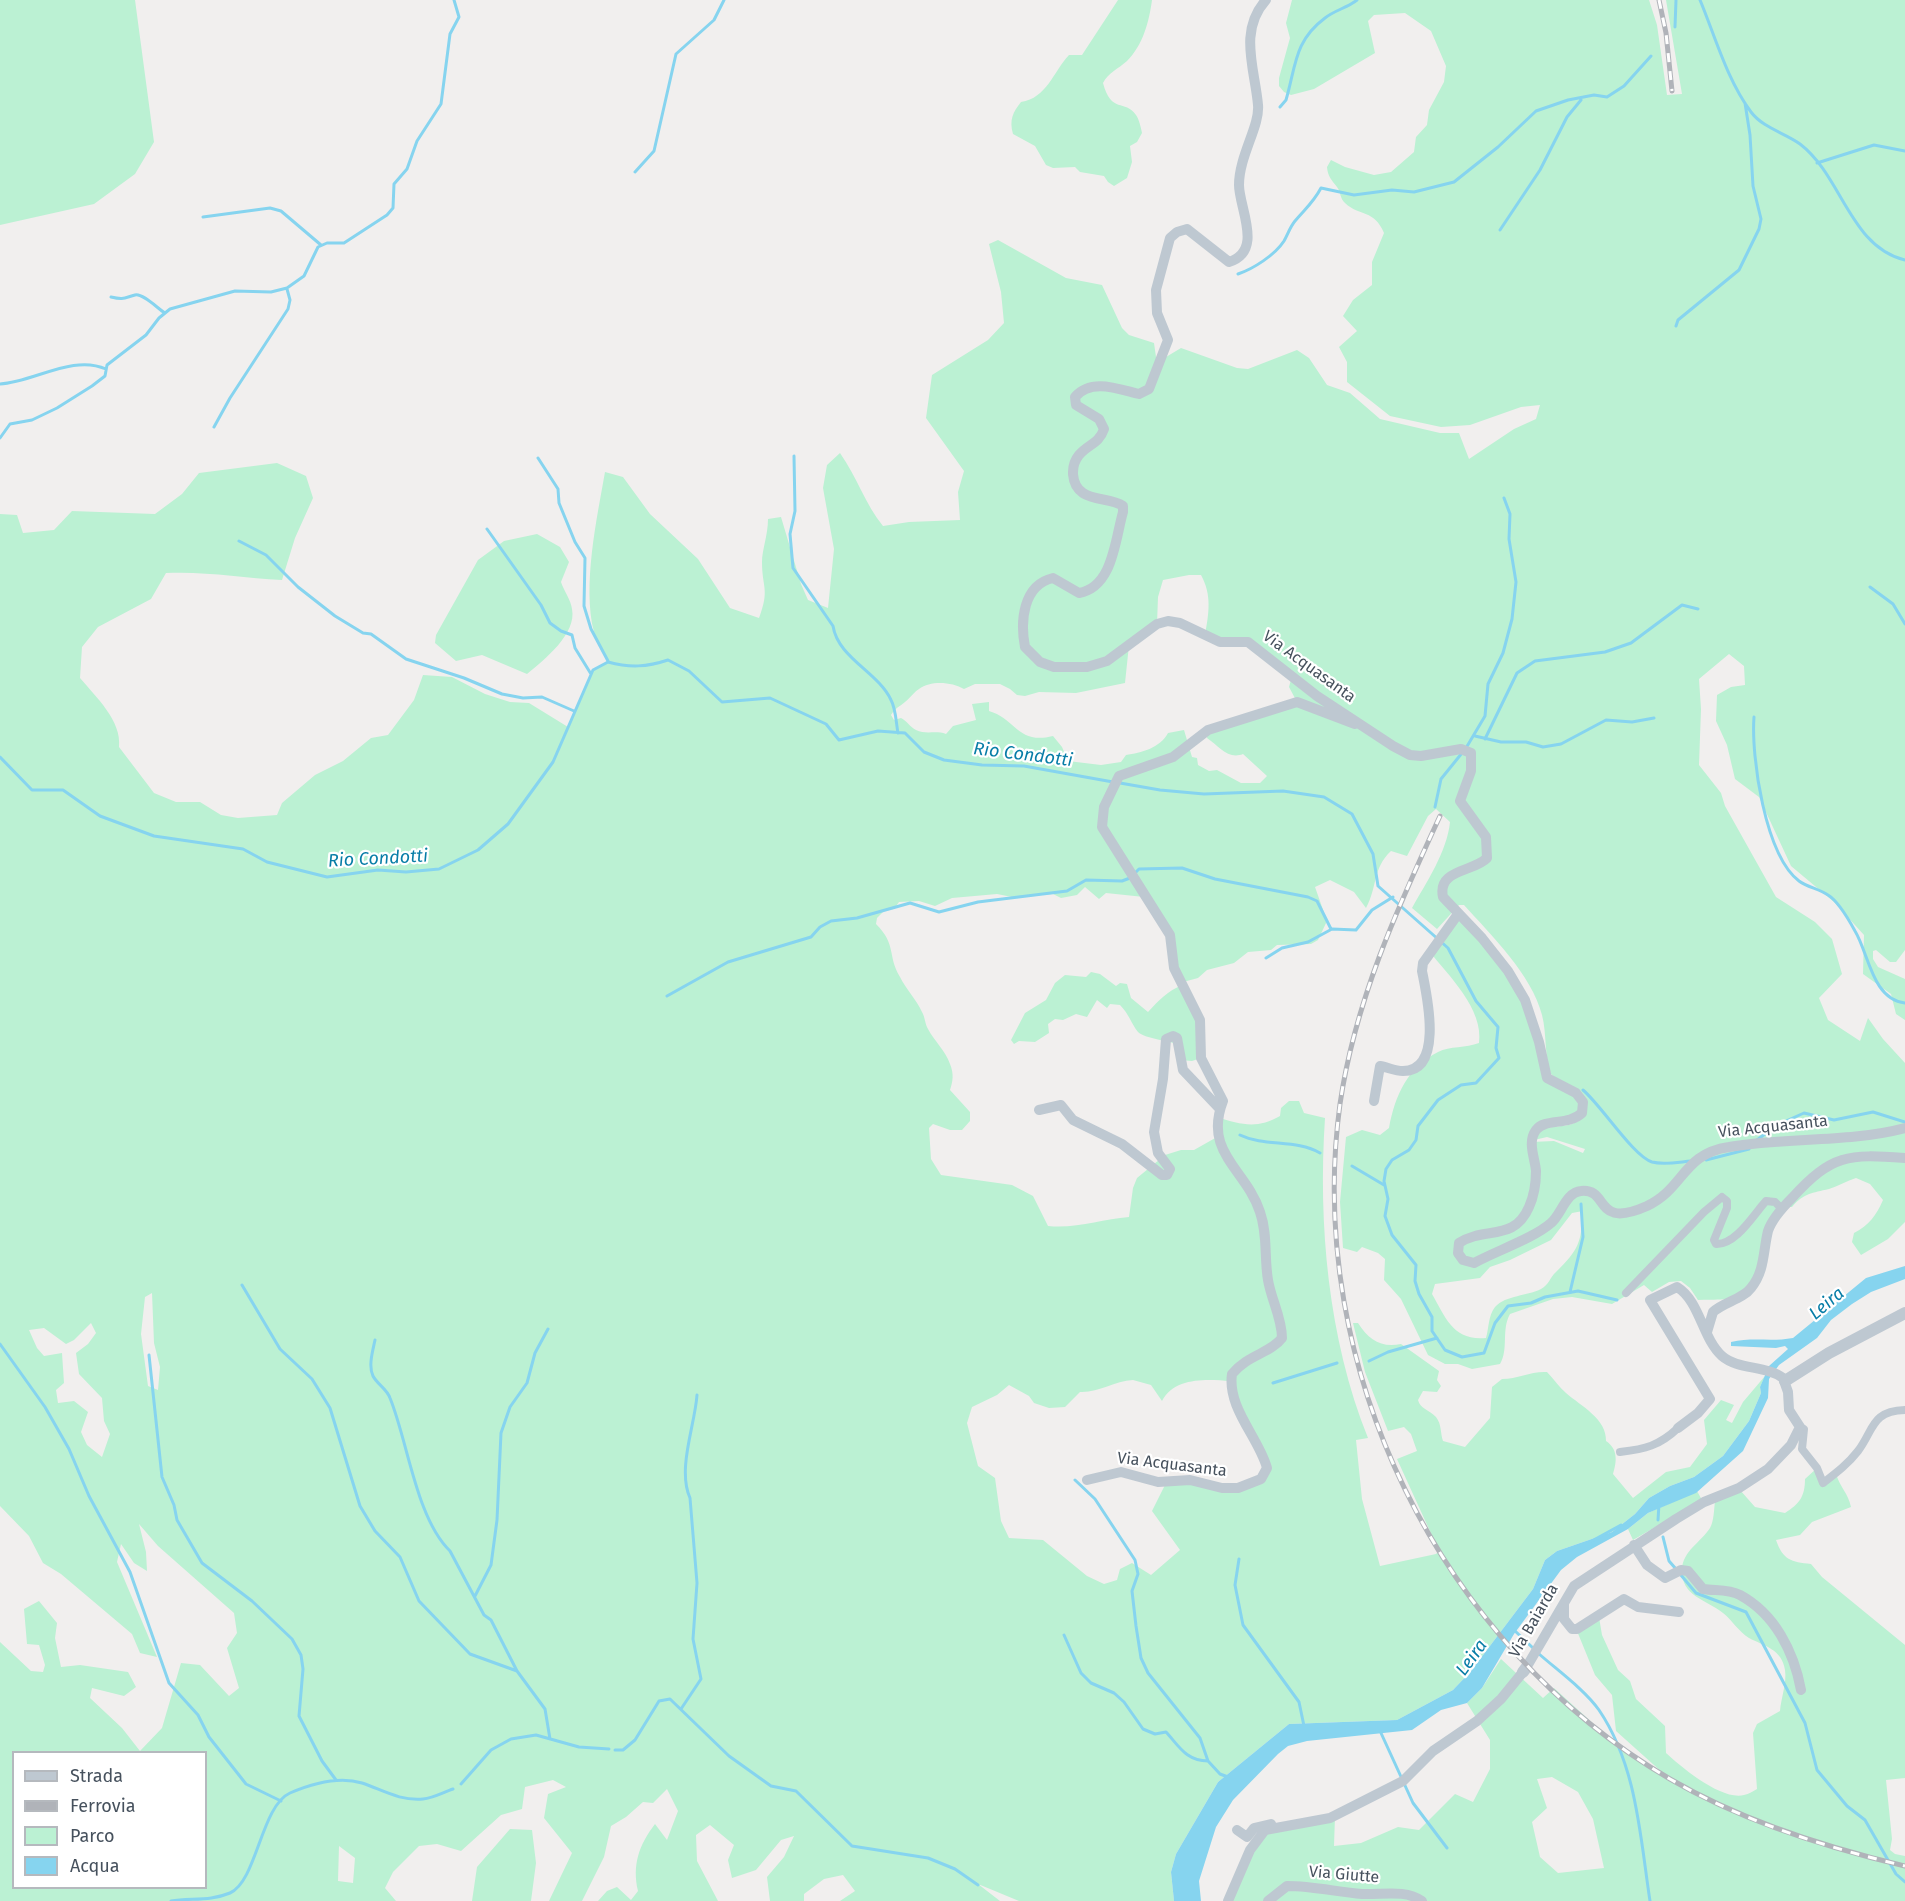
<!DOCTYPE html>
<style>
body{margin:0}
#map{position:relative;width:1905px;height:1901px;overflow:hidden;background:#f1efee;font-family:"Fira Sans",sans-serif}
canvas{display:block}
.legend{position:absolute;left:12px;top:1751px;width:195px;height:138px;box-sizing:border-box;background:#fff;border:2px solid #b5b9be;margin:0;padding:8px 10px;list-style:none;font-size:18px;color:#46515d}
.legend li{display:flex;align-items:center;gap:12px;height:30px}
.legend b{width:30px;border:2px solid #b5b9be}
</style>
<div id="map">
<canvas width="1905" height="1901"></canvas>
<ul class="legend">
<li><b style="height:8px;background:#bec8d1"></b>Strada</li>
<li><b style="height:8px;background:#b0b3b9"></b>Ferrovia</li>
<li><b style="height:16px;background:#bbf1d3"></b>Parco</li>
<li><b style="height:16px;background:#86d4ef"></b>Acqua</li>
</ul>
</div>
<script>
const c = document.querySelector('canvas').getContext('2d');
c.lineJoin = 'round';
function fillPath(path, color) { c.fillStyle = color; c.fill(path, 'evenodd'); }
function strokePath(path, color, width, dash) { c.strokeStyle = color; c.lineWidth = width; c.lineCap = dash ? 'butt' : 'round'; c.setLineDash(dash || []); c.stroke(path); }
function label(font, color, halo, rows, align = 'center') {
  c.font = font + ' "Fira Sans",sans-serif'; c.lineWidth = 4.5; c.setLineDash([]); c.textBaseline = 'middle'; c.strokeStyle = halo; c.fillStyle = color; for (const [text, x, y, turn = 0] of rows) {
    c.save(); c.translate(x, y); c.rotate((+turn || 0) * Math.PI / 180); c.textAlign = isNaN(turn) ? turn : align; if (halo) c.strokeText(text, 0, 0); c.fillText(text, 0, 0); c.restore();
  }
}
const green = new Path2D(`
 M0,0H135L154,142L135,174L94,204L0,225Z
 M1118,0H1152C1149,22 1143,45 1127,61C1118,69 1108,73 1103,83C1111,114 1125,99 1136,115C1139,119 1141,128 1142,133L1137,142L1130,146L1132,162L1127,178L1114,186L1108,182L1104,176L1080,172L1075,167L1053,168L1046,165L1035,146L1013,134C1009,120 1013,112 1021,102C1047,98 1053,72 1069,55H1082Z
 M1292,0H1649L1657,25L1667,95L1682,94L1666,0H1905V950L1896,962H1890L1876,950L1873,951V959L1878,967L1905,979V1020L1896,1014L1891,994L1863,974L1864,935L1834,902L1791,866L1759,797L1735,779L1727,745L1716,721L1717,695L1731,687L1745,685L1744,666L1729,654L1699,679L1701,709L1699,765L1721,793L1725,806L1776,897L1815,922L1832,939L1842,974L1819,998L1828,1020L1860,1041L1868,1018L1883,1039L1905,1063V1222L1888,1239L1861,1255L1852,1242L1854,1233C1869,1225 1876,1216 1883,1200L1870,1184L1856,1178C1847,1181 1838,1186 1829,1189C1812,1193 1804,1193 1792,1207H1784C1778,1214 1771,1222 1769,1230C1761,1255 1766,1287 1736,1297C1725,1301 1710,1299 1698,1300L1690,1288L1681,1281L1669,1282L1652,1292L1644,1285L1612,1304L1572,1297L1553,1299L1510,1314C1501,1330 1509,1349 1500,1364L1472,1369L1458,1364H1445L1428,1355L1401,1299L1384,1280L1385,1259L1378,1253L1362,1247L1357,1252L1343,1248L1340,1202L1346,1137L1362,1130L1380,1135L1389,1128C1395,1095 1408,1067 1438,1052C1450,1046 1466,1048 1479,1043C1484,1009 1448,975 1429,951L1458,914C1490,945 1520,980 1534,1024C1539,1041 1540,1061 1547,1078L1576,1093L1583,1102L1582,1113C1564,1130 1539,1113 1531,1142L1554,1141L1583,1153L1585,1149L1547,1137L1534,1140L1542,1128C1556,1126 1584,1128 1586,1109C1587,1102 1585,1096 1580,1092C1571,1084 1559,1082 1551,1074C1544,1056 1547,1034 1542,1015C1532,975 1491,935 1464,905H1459L1437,929L1412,908C1426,883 1447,852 1450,822L1436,809L1428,816L1407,856L1391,851C1372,869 1378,886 1366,908L1354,892L1330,880L1315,887L1327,921L1318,940L1311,944L1277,945L1271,950L1248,952L1234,963L1207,970L1198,978L1183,982L1174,968L1170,935L1144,897L1106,893L1099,899L1085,887L1077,895L1061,898L1053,894L1012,897L997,894L952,898L935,906L919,901L899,902L894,909L885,910L877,918L876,924C897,945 887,955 900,977C906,989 916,999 922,1012C925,1017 925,1024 928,1029C935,1042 945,1050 950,1064C954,1074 953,1081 950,1090L970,1112V1121L962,1130H950L933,1124L929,1128L931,1159L941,1175L1012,1185L1033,1196L1048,1226C1076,1229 1102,1219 1129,1217L1133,1188L1137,1178L1165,1155L1181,1150H1194L1217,1137V1117C1241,1125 1258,1129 1280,1116L1281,1108L1289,1101H1299L1304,1113L1325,1118C1318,1224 1328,1338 1368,1438L1356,1440L1362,1499L1380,1566L1436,1554L1439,1551L1397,1459L1417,1451L1411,1434L1404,1427L1388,1431L1365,1372L1353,1323H1358C1369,1340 1381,1348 1401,1344L1439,1371L1437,1380L1441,1386L1437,1392L1423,1391L1418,1400C1420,1409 1430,1410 1436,1417C1442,1425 1440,1432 1443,1441L1465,1447L1490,1418L1492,1387L1502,1379C1518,1379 1531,1371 1547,1372C1554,1379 1559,1387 1566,1393C1581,1406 1607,1419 1606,1441C1618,1449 1617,1461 1613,1474L1633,1498L1666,1472L1690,1467L1707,1444L1704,1420L1721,1400L1734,1405L1726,1420L1732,1423L1743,1402L1765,1376L1760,1387L1761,1393L1749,1421L1723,1456L1694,1477L1670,1486L1649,1498L1635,1514L1612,1532L1557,1551L1545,1560L1533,1589L1471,1671L1453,1690L1397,1720L1289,1724L1218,1782L1176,1854L1171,1872L1174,1901H1019L978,1884L1000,1901H840L855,1891L843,1875L824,1879L804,1894V1901H770L767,1877L784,1857L794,1836L781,1840L756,1870L732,1878L728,1860L734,1845L710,1825L696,1835L697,1861L718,1901H598L607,1891L617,1887L631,1900L638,1891C632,1865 639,1845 655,1824L667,1840L678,1811L667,1789L653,1803L643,1802L626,1817L611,1826L604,1857L582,1901H549L572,1853L544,1818L548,1794L566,1787L553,1780L525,1787L522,1809L501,1815L461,1851L437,1844L419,1846L393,1872L385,1888L396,1901H0V1642L31,1671L43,1672L45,1665L39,1645L27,1644L24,1609L39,1601L57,1623L55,1638L61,1667L80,1665L128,1672L136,1687L124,1696L92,1688L90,1698L122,1728L140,1751L162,1728L181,1663L200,1665L229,1696L239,1688L227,1648L237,1633L234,1613L158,1546L139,1524L146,1552L147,1571L134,1563L121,1544L117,1562L157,1657L140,1653L132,1634L61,1574L43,1563L29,1536L0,1506V514L17,515L23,533L54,530L72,511L155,514L182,494L199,473L277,463L306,476L313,498L295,538L282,580C243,578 205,571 166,573L151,599L98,627L82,647L80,678C96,697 122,721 119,747L154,793L176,802H200L221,815L238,818L277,815L282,803L315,775L343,761L371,738L388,735L414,700L423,675L452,677L485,694L510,702L529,703L568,727L593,670L608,661C604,652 596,642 594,632C582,586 597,518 605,472L623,477L650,514L698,559L730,608L759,618C770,589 762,588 762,562C762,550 768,535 768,519L781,517L801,584L808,600L828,608L834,549L823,488L827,465L840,453C857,477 865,504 883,526L909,522L960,520L958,492L964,471L926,418L932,375L988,340L1004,323L1001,292L989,244L998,240L1066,278L1102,285L1122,328L1129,335L1154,343L1156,357H1166L1181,348L1237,368L1248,369L1297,350L1309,358L1327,385L1350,393L1380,419L1440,433H1459L1469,459L1514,429L1536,419L1540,405L1521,407L1470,425L1441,427L1390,416L1347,382V362L1339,347L1357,331L1343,316L1353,300L1372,285V262L1384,233C1374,209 1360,217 1345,203C1340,199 1341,192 1337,187C1331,179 1328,177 1327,167L1331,160L1345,167L1374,175L1391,172L1414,152L1416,137L1427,125L1429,110L1444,82L1446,66L1431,31L1405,13L1374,15L1368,21L1375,53L1314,89L1291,95L1284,92L1279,86V78L1290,38L1286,23ZM1189,575H1201C1212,595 1209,613 1205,635L1220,642H1248L1292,676L1289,687L1297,702L1208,730L1207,738C1219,746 1228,760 1243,754L1267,776L1260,783H1241L1217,770L1209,771L1198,765L1197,758L1192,757L1184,730L1168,733C1160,748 1141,753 1126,755L1121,762L1101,765L1068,761L1062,747L1053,736C1018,745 1016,719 989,711V702L972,704L976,720L953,726L946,734C936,730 926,735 916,730C910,727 907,721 901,718L894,720L891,715C895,708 899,707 905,702C910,698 914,692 919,689C931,680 952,682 964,689L975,684H1000L1010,689L1017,695L1025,696L1039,692L1076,693L1125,683L1129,645L1157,624L1158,597L1163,580ZM1583,1211C1581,1244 1579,1249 1556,1272C1550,1277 1549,1285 1541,1289C1528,1296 1506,1295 1495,1307C1488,1316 1489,1328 1486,1338C1453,1341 1446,1318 1432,1294L1435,1284L1480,1278L1490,1267L1510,1260L1551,1240L1572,1213ZM152,1293L154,1343L160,1367L158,1390L148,1386L141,1334L145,1297ZM91,1323L96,1333L88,1344L76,1353L79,1374L102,1398L104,1421L110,1434L102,1457L87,1445L81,1432L88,1412L74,1401L58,1403L56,1390L64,1383L62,1353L44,1356L37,1348L29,1330L44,1328L66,1344L74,1340ZM1133,1380L1151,1385L1162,1401C1174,1377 1207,1379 1230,1381C1233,1413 1259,1438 1267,1468L1261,1479L1238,1488H1222L1190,1480L1167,1481L1152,1511L1180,1550L1151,1575L1132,1563L1120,1569L1117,1580L1104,1584L1087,1576L1043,1540L1009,1538L1001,1521L995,1478L978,1466L967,1423L972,1407L997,1395L1009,1385L1029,1396L1034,1403L1049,1408L1065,1407L1080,1392C1098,1393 1114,1381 1133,1380ZM14,1752H206V1888H14ZM339,1846L355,1858L353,1883L338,1881Z
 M537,534L560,547L569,562L561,582C564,591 571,600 572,609C577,634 544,660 527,674L482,655L456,661L435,643L436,635L478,560L504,541Z
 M1091,972L1100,974L1116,986L1120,983L1127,984L1131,998L1148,1012C1159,1000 1168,991 1182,985L1195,1007L1201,1058L1192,1061L1180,1060L1179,1045C1168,1040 1145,1039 1138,1032C1131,1023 1129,1014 1120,1005L1110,1004L1107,1008L1097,1000L1087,1017L1076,1014L1063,1020L1055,1019L1048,1024L1049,1033L1035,1042L1019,1041L1014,1044L1011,1040L1025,1013L1046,1000L1055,983L1065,975L1086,977Z
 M1817,1468L1821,1482L1836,1474C1840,1487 1848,1493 1851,1507L1812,1522L1800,1535L1776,1540C1783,1560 1791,1562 1811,1564L1822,1577L1905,1645V1778L1886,1780L1892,1839L1890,1850L1895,1854L1905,1856V1901H1228L1259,1835L1335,1816L1334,1846L1361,1843L1398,1827L1419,1830L1455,1794L1473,1802L1490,1769V1740L1467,1703L1482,1688L1501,1659L1543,1698L1554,1688L1608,1737L1664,1774L1616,1731L1612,1695L1595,1675L1577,1631L1599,1617L1602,1635L1618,1670L1630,1681L1636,1699L1665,1726L1666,1753C1681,1767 1722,1801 1744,1795C1749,1794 1753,1791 1757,1789L1753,1733L1757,1724L1780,1711C1781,1698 1787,1683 1785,1670C1782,1649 1764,1646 1749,1638C1739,1632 1732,1620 1723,1613C1706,1599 1681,1597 1682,1569C1683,1551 1701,1542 1710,1528C1714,1521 1714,1509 1715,1501L1740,1490L1755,1507L1785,1513C1799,1504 1805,1497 1805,1479ZM1552,1777L1578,1792L1593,1819L1604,1868L1558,1873L1540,1857L1532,1822L1547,1808L1537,1779Z
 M1697,1491L1702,1500L1633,1540L1628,1529L1648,1513Z
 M510,1829L532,1830L536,1863L531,1901H472L477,1867Z`);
const water = new Path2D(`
 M1905,1266V1279L1871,1292L1852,1304L1831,1320L1817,1338L1779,1365L1769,1379L1768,1398L1743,1451L1696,1493L1648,1513L1628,1529L1577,1557L1561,1570L1514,1634L1482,1688L1467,1703L1441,1710L1412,1730L1307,1741L1288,1746L1278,1754L1233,1800L1216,1827L1199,1881L1201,1901H1174L1171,1872L1176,1854L1218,1782L1289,1724L1397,1720L1453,1690L1471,1671L1533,1589L1545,1560L1557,1551L1612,1532L1635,1514L1649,1498L1670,1486L1694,1477L1723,1456L1749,1421L1761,1393L1760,1387L1769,1366L1788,1349L1785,1346L1776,1348L1731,1346V1342C1752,1337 1772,1342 1793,1338L1866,1278Z`);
const stream = new Path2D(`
 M1700,0C1715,36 1727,80 1751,112C1763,128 1785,133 1800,144C1842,176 1850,247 1905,260
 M1675,27L1676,0
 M1280,107L1286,100C1296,66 1294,41 1325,18C1335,10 1347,8 1357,0
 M1817,163L1874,145L1905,151
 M635,172L654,151L676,54L714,20L724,0
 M203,217L270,208L281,211L321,245
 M1500,230L1540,170L1567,117L1581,100
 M1238,274C1253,269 1275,255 1284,241C1288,234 1290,227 1295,221C1305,209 1313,203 1321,188L1354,195L1392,190L1414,192L1454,182L1498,147L1536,111L1568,100L1594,95L1607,97L1624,86L1651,56
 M111,297C124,300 124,298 135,295C143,293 158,309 165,313
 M1676,326L1678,320L1739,270L1759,229L1761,219L1753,186L1750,135L1745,103
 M0,384C34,382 73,354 106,369
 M214,427L230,398L288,309L290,300L287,289
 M0,438L10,424L32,420L57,408L92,386L105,376L107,365L146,335L159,318L170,309L235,291L271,292L287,288L304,276L318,247L327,243H344L387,215L393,208L394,184L407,169L417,141L441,104L450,34L459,17L454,0
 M794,456L795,511L790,534L793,568L833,626C838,658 878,672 891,700C896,709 896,723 898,733
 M538,458L558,489L559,503L575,542L585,558L584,606L591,629L608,661
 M487,529L541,605L550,623L561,631L572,635L575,648L591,674
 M239,541L266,555L298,587L335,616L363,633L371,634L406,659L464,678L502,694L523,698L542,697L574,711
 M1870,587L1893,604L1905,624
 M1754,717C1751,757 1765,855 1799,881C1807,887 1819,889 1828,895C1838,901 1849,920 1855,931C1869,954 1872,999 1905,1003
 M1475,736L1501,742H1526L1543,747L1561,744L1606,720L1632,722L1654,718
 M1485,739L1517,673L1535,661L1605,652L1631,643L1682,605L1698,609
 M1466,748L1485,716L1488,684L1503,653L1512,619L1516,582L1509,539L1510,514L1504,498
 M0,757L32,790H63L100,816L154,836L243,849L267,862L327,877L378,870L406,872L439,869L478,850L508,824L553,762L593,670L608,662C630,668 647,667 668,660L689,671L722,702L770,698L826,724L839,740L878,731L905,733L924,752L944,760L982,765L1024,766L1113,782
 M1120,783L1160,790L1204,794L1283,791L1324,797L1352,814L1373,854L1378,886L1448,948L1476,1001L1498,1027L1496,1048L1499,1058L1476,1083L1461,1085L1438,1100L1418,1126L1416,1140L1409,1150L1392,1160L1386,1169L1384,1181L1388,1199L1385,1216L1392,1235L1416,1265L1415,1281L1419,1294L1432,1317V1331L1445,1350L1462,1357L1484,1353L1495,1323L1508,1306L1531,1303L1545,1297L1578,1291L1617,1300
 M1435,807L1441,779L1462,753
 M1134,874L1139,869L1182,868L1215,879L1308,897L1317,901L1331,929
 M1266,958L1282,948L1308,942L1332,929L1356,930L1372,910L1393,897
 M667,996L728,962L811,937L820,927L831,921L857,918L910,903L939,912L978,902L1067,891L1086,880L1122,881L1130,878
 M1583,1090C1601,1105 1634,1157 1652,1162C1664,1165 1679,1162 1691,1161
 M1240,1135C1265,1147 1296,1139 1320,1153
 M1757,1140L1777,1125L1804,1113L1834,1120L1873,1112L1905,1122
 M1706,1160L1749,1149
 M1352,1166L1384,1185
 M242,1285L280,1349L312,1379L330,1408L360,1506L375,1531L400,1557L419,1601L470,1654L517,1671
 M1570,1292L1583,1237L1581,1204
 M375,1340C373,1350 368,1366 373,1376C377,1384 387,1389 390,1398C408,1442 416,1518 450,1551L484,1615L491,1620L517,1671L545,1709L550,1739
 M0,1344L45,1407L69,1449L89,1496L130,1572L169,1683L198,1715L209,1737L246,1784L281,1801
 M149,1355L162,1477L174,1505L177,1520L202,1563L252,1601L292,1639L301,1655L303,1669L299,1716L322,1761L336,1780
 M1369,1361L1388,1352L1437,1338
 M1273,1383L1337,1363
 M1075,1480L1095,1499L1135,1560L1138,1574L1132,1591L1136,1626L1141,1658L1148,1673L1200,1738L1208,1761L1220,1774L1228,1777
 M1658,1520L1659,1504
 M1663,1537L1669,1561L1676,1569
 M1590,1542L1621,1525
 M1239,1559L1235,1585L1243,1625L1299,1702L1304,1726
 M1680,1574L1696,1593L1746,1612L1805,1723L1817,1770L1847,1806L1865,1820L1896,1874L1905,1882
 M475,1596L491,1565L497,1520L501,1433L510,1407L527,1383L535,1353L548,1329
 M1514,1630L1533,1648
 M1064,1635L1081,1673L1091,1683L1114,1693L1124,1702L1143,1729L1155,1734L1166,1732C1179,1746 1186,1761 1208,1761
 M1538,1653C1557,1670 1584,1689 1599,1710C1637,1766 1640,1836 1650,1901
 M681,1709L701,1679L693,1639L697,1583L690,1498C677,1469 695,1425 697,1395
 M1381,1733L1413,1803L1447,1848
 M615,1750H623L635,1740L659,1701L670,1699L729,1756L771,1786L796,1791L852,1846L928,1858L955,1869L978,1885
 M461,1784L491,1750L511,1739L536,1735L579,1747L609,1749
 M171,1901C191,1898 211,1901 230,1893C257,1881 261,1806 290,1793C311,1784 339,1776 362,1783C383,1790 399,1801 423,1799C433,1798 444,1792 453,1789`);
const pedestrian = new Path2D(`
 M1626,1293L1704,1212L1722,1197L1727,1201V1208L1714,1240L1716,1244C1736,1245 1754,1214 1766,1201L1775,1202L1782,1209
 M1800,1427L1804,1429L1802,1449L1817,1468L1823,1483C1836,1473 1848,1464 1858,1451C1874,1430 1871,1411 1905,1410
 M1620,1452C1645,1449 1659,1446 1678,1428`);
const minor = new Path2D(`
 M1266,0C1238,31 1255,69 1258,105C1260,126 1239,156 1239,185C1239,208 1264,251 1229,262L1187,229L1177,232L1170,238L1156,290L1157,313L1168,340L1149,389L1139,394C1118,389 1091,378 1075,397L1076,405L1099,419L1104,429C1099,444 1088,444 1079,455C1070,466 1071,485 1083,493C1095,501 1111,498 1123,506V512C1115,540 1113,587 1079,593L1053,578C1023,585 1020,621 1025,647L1040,662L1054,667H1087L1107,661L1157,624L1168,621L1180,623L1220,642H1248L1317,696L1393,746L1410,755L1421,756L1461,749L1471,753V771L1460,801L1486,837L1487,858C1474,872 1437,869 1443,897L1482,938L1508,971L1525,1000L1539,1042L1547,1078L1576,1093L1583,1102L1582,1113C1568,1126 1545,1118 1536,1130C1527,1142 1535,1158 1536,1171C1536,1184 1534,1196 1529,1207C1514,1242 1485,1226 1459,1243L1458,1253L1463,1260L1474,1263C1496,1251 1534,1238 1551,1223C1561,1215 1566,1192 1581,1191C1610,1188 1593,1230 1647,1206C1685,1188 1682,1154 1729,1147C1787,1137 1848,1143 1905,1128
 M1374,1101L1380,1066C1387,1067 1395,1071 1403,1071C1445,1071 1426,992 1422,971L1423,963L1458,914
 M1039,1110L1061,1105L1073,1120L1122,1144L1162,1175H1167L1170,1169L1158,1153L1154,1132L1163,1079L1166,1039L1173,1036L1177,1038L1183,1070L1220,1109
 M1707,1332L1713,1312C1724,1302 1743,1299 1751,1288C1765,1271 1763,1251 1768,1231C1772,1219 1783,1207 1792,1198C1832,1154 1848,1154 1905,1158
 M1087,1480L1121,1472L1158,1482L1190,1480L1222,1488H1238L1261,1479L1267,1468C1259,1438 1227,1408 1232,1374C1247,1355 1271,1353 1282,1338C1282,1318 1271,1299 1268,1280C1264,1257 1268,1235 1260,1212C1246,1169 1203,1153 1223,1101L1201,1058L1200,1020L1174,968L1170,935L1102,827L1104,807L1119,776L1173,757L1208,730L1297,702L1355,724
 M1634,1545L1647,1565L1665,1578L1681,1570L1688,1571L1703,1589C1716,1591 1728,1589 1740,1595C1775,1614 1794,1652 1801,1690
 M1564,1604V1619L1572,1629H1577L1624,1599L1638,1607L1679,1612
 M1526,1668L1574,1586L1676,1519L1704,1502L1739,1488L1768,1469L1791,1445L1800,1427L1789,1410L1788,1392L1783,1378C1766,1365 1738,1370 1722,1356C1702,1338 1700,1301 1677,1287L1650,1300L1710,1399L1698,1413L1678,1428
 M1237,1830L1247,1837L1254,1828L1271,1824
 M1228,1901L1250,1850L1265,1830L1330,1818L1403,1781L1433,1751L1477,1721L1501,1699L1523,1672
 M1268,1901L1287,1886C1313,1886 1337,1892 1362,1894C1382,1895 1405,1889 1422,1901`);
const tertiary = new Path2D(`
 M1785,1381L1829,1353L1905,1313
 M1523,1672L1526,1668`);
const rail = new Path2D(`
 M1659,0L1666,33L1672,91
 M1440,816C1397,909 1355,1001 1340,1104C1304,1367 1440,1645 1670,1779C1742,1821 1824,1847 1905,1866`);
const streetNames = [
 ["Via Acquasanta",1309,667,36],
 ["Via Acquasanta",1773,1127,-6],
 ["Via Acquasanta",1172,1465,7],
 ["Via Baiarda",1534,1621,-60],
 ["Via Giutte",1344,1875,5]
];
const waterNames = [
 ["Rio Condotti",1023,755,7],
 ["Rio Condotti",378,859,-3],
 ["Leira",1827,1304,-40],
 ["Leira",1472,1658,-54]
];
fillPath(green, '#bbf1d3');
fillPath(water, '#86d4ef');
strokePath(stream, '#86d4ef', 3);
strokePath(pedestrian, '#bec8d1', 8);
strokePath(minor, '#bec8d1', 10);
strokePath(tertiary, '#bec8d1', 12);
strokePath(rail, '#b0b3b9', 5);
strokePath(rail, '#fff', 3, [9]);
label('16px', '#46515d', '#fff', streetNames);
label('italic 18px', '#077da7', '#fff', waterNames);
</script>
